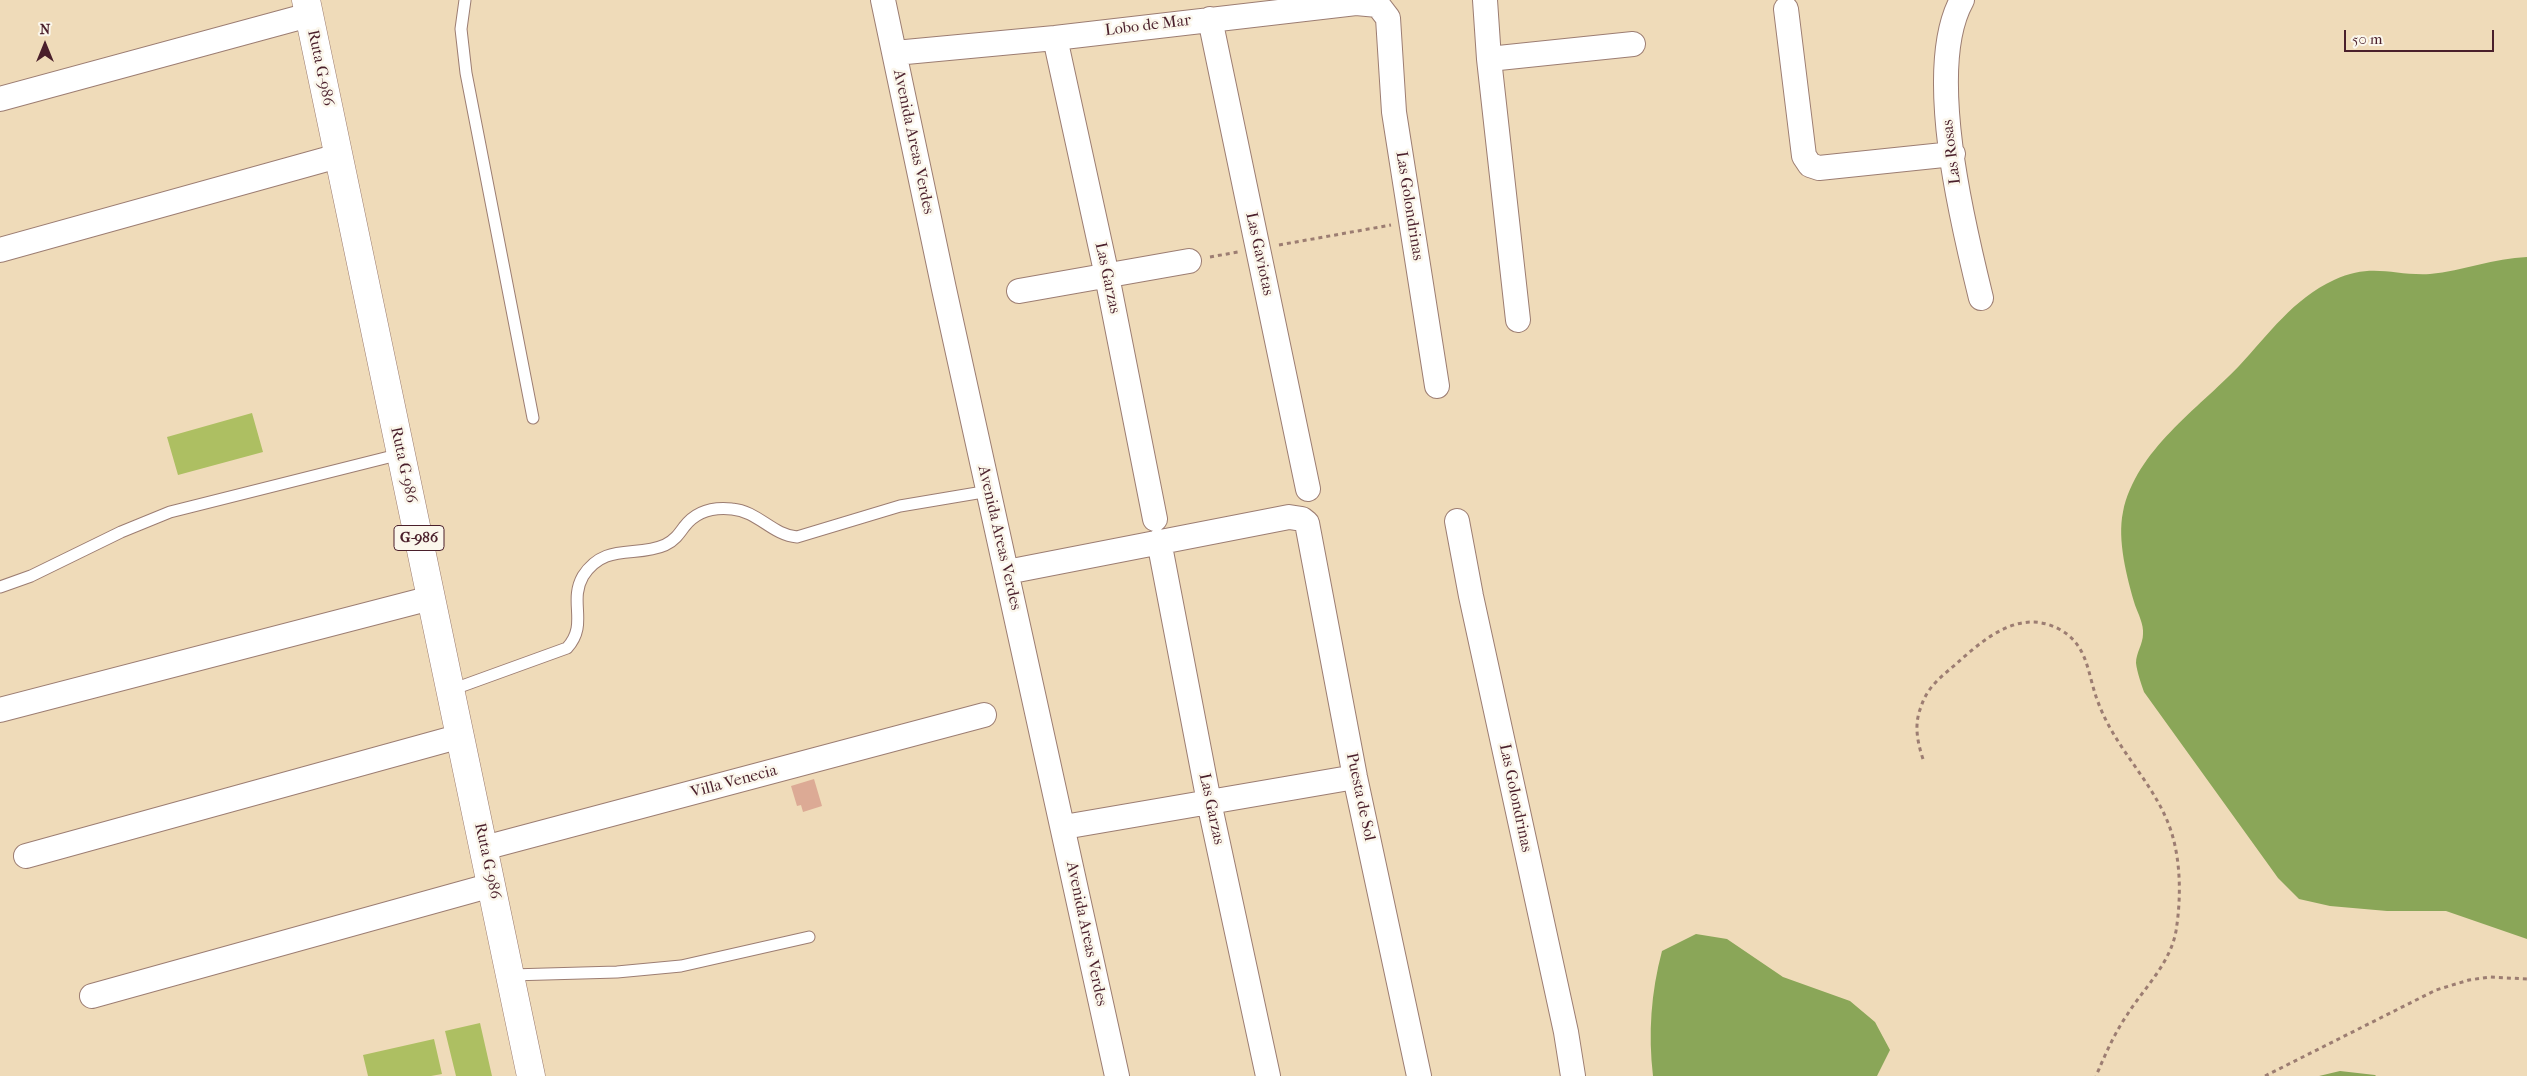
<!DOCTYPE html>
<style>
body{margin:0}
#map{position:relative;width:2527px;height:1076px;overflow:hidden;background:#efdbb9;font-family:"IM FELL French Canon",serif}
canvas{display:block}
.north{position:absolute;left:20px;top:20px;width:50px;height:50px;-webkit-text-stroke:4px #fbf7ec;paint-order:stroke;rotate:0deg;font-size:14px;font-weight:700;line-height:20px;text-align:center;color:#4a1f2b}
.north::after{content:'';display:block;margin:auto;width:18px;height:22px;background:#4a1f2b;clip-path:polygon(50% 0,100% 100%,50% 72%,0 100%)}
.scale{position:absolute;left:2344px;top:30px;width:150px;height:22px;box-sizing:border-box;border:2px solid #4a1f2b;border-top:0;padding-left:6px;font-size:15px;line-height:18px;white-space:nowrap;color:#4a1f2b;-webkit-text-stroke:4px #fbf7ec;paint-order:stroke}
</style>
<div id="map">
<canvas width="2527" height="1076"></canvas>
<div class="north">N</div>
<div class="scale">50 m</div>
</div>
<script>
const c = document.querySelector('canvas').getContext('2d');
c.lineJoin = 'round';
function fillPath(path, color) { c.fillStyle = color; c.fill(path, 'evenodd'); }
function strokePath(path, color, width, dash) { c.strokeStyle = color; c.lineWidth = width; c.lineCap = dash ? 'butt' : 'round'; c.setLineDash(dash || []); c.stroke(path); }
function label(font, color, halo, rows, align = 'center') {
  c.font = font + ' "IM FELL French Canon",serif'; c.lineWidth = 5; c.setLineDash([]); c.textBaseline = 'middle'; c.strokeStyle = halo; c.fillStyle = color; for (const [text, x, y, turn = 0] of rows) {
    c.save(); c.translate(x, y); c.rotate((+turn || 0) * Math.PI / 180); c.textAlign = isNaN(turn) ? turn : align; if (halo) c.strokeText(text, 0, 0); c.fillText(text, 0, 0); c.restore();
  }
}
const green = new Path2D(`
 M252,413L263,452L178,475L167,437Z
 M480,1023L492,1076H456L445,1031Z
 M434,1039L442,1074L431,1076H368L363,1055Z`);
const forest = new Path2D(`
 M2527,257V939L2446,911H2387L2330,906L2299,899L2278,878L2144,692C2141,683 2137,672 2136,663C2136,653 2143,644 2143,634C2144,625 2138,613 2135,605C2127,578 2117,540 2123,512C2136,450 2198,409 2239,366C2269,334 2293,299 2334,280C2372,262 2393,276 2430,274C2463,271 2494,258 2527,257Z
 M1696,934L1727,939L1783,977L1850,1001L1875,1022L1890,1050L1877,1076H1653C1648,1034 1651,992 1662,951Z
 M2340,1071L2375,1075L2376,1076H2319Z`);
const building = new Path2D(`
 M814,779L822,806L803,812L801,805L797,806L791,786Z`);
const path = new Path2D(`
 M1279,245L1391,225
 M1210,257L1238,252
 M1923,759C1917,741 1914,724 1921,707C1927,687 1941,677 1956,664C1984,639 2019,608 2059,629C2089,645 2087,674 2098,702C2116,751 2157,785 2172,834C2181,864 2181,900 2176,931C2170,964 2144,988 2127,1015C2114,1034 2105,1055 2096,1076
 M2265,1076L2436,990L2469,980L2490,977L2527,979`);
const lane = new Path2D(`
 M465,0L461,29L466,73L533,418
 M0,587L31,576L121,532L170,512L401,454
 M451,690L567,648C589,624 568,602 583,576C605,542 636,558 665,545C674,541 679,534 684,527C696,511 714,507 732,509C758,511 772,535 797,537L900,506L989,491
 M511,975L617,972L681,966L809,937`);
const street = new Path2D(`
 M883,0L944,289L1117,1076
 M1485,0L1489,59L1518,320
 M1962,0C1924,68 1963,225 1981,298
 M1786,9L1804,156L1810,165L1819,168L1953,154
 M1210,19L1308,489
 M1055,38L1107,276L1155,519
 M895,53L1055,38L1356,3L1378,5L1388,18L1394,112L1437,386
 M1489,59L1633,44
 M0,99L309,15
 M0,250L338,156
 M1019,291L1189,261
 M1457,521L1471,596L1566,1032L1573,1076
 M1159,541L1209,802L1268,1076
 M1007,572L1289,517L1302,519L1307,523L1355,777L1419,1076
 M0,710L431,598
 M1064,827L1355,777
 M484,848L984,715
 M26,856L461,736
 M92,996L492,885`);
const primary = new Path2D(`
 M306,0L531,1076`);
const shields = [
 [419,538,50]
];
const shieldNames = [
 ["G-986",419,538]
];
const streetNames = [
 ["Lobo de Mar",1148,26,-7],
 ["Ruta G-986",320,68,78],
 ["Avenida Areas Verdes",913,142,78],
 ["Las Rosas",1952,152,-97],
 ["Las Golondrinas",1409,206,81],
 ["Las Gaviotas",1259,254,78],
 ["Las Garzas",1107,278,78],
 ["Ruta G-986",403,465,78],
 ["Avenida Areas Verdes",999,538,77],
 ["Villa Venecia",734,782,-15],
 ["Puesta de Sol",1360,797,78],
 ["Las Golondrinas",1515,798,78],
 ["Las Garzas",1211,809,78],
 ["Ruta G-986",487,861,78],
 ["Avenida Areas Verdes",1086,934,78]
];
fillPath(green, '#adbf62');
fillPath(forest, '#8aa658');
fillPath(building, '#dcaa95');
strokePath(lane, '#9c7d72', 13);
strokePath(street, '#9c7d72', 26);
strokePath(primary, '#9c7d72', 29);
strokePath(path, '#9c7d72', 3, [4, 4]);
strokePath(lane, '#fff', 11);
strokePath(street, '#fff', 24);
strokePath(primary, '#fff', 28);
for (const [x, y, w] of shields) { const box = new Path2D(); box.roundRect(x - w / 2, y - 12.5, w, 25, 4); c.fillStyle = '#fbf7ec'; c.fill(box); strokePath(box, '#4a1f2b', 1); }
label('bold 15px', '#4a1f2b', null, shieldNames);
label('16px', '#4a1f2b', '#fbf7ec', streetNames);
</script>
